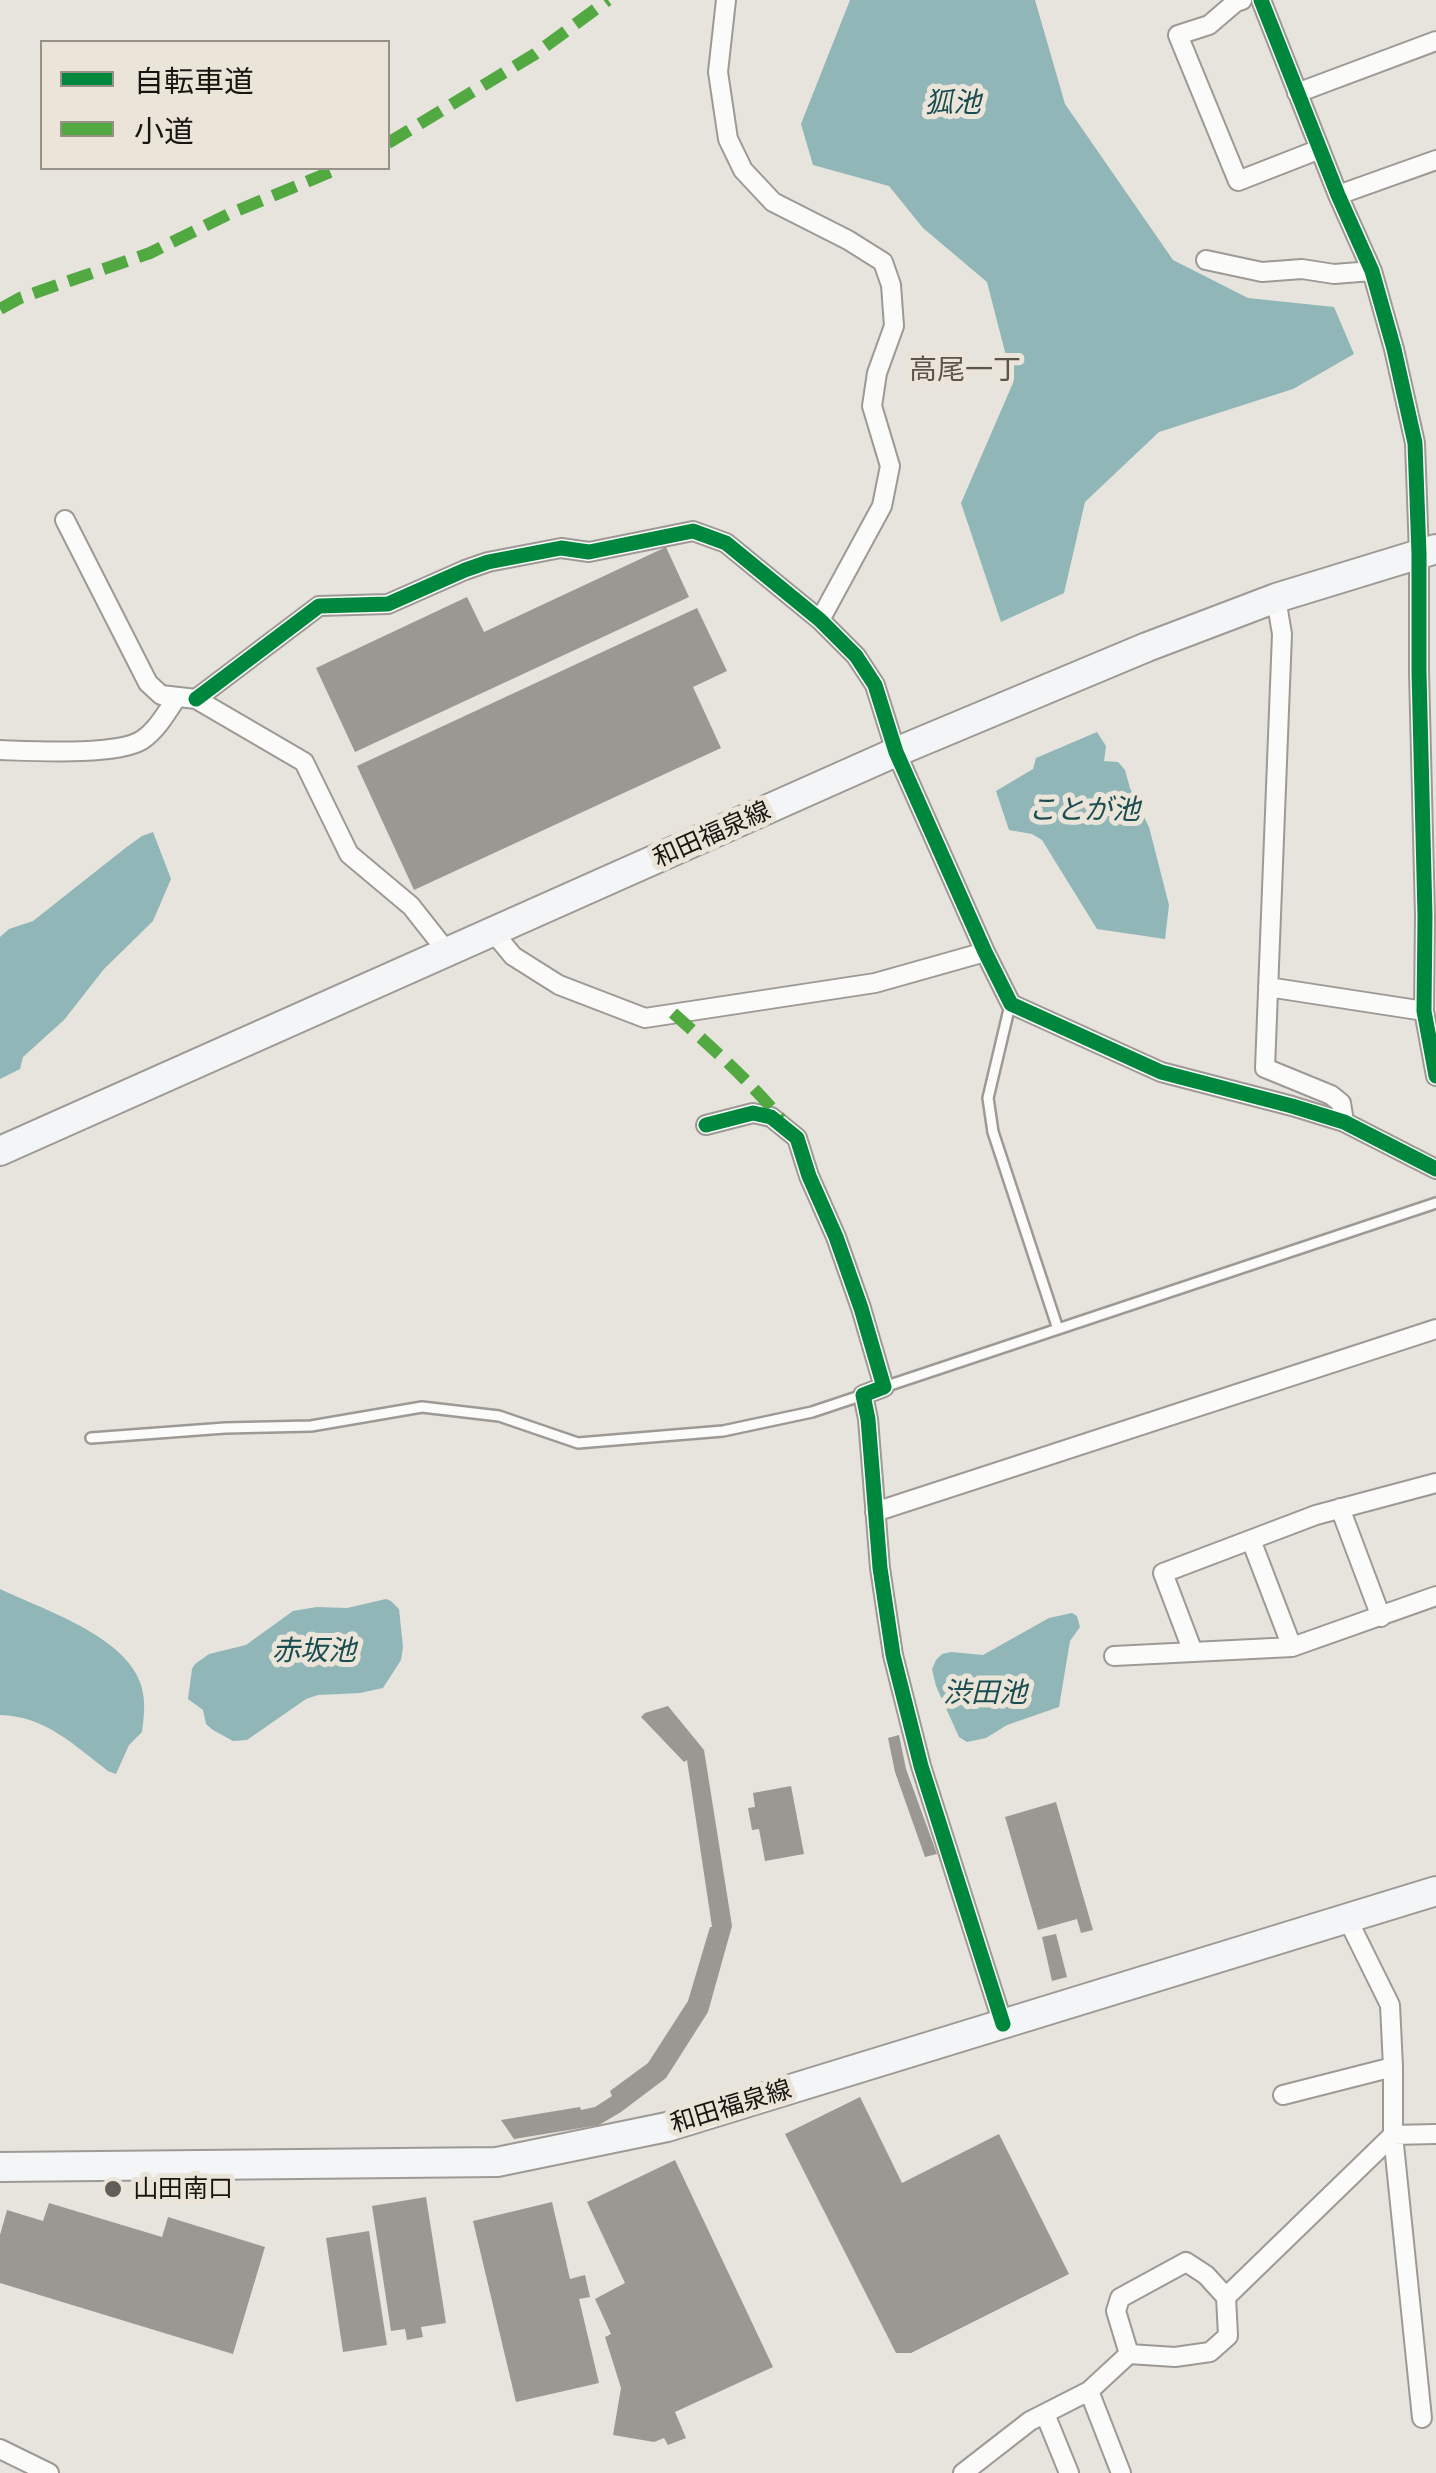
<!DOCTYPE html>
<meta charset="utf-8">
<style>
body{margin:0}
#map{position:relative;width:1436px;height:2473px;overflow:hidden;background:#e7e3dd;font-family:Raleway,"Noto Sans JP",sans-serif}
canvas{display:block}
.legend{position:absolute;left:40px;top:40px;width:350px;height:130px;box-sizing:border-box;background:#ebe4d9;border:2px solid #979289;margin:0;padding:12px 18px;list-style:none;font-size:30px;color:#191612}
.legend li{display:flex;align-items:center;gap:20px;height:50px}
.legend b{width:50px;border:2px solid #979289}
</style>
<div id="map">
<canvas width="1436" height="2473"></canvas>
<ul class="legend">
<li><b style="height:12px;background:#00873e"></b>自転車道</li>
<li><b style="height:12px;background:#52a942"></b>小道</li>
</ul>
</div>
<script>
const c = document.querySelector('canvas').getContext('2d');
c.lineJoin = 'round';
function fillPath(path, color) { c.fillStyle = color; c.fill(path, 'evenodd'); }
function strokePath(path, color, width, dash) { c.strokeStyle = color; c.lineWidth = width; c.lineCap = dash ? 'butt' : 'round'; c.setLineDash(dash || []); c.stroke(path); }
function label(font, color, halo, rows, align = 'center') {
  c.font = font + ' Raleway,"Noto Sans JP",sans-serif'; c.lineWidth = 10; c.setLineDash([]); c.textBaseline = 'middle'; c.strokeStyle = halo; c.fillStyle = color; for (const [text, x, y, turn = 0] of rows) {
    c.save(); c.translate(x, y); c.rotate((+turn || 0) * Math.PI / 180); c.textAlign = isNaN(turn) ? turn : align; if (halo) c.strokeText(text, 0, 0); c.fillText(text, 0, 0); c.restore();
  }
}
const water = new Path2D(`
 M850,0H1035L1065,104L1173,260L1248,298L1334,307L1354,354L1293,389L1159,432L1085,502L1064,593L1001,622L961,503L1013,383L987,282L923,228L889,186L813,165L801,124Z
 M1097,732L1106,746L1104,761L1118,762L1125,770L1130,788L1149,827L1169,905L1165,939L1097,929L1042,840L1032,834L1009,830L996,791L1033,769L1036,758Z
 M153,832L171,879L153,921L104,969L64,1020L23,1057L20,1069L0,1079V937L9,929L33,921L128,846L142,836Z
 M0,1589C44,1610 126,1636 141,1685C146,1701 144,1716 142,1732L129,1745L116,1774L108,1771C74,1745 45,1716 0,1715Z
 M386,1599L391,1601L399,1609L403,1647L401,1660L383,1688L360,1693L318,1695L306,1699L247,1740L233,1741L213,1730L206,1724L203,1710L188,1699L192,1669L195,1664L209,1654L246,1645L293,1611L317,1607L347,1608Z
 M1072,1613L1077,1616L1080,1627L1070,1641L1059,1707L1007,1725L986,1738L967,1742L959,1737L936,1686L932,1669L936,1660L942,1654L951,1652L983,1655L1049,1618Z`);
const building = new Path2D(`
 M666,547L689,597L355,752L316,668L467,597L484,632Z
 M697,608L727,671L693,687L721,748L414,890L357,766Z
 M668,1706L704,1750L732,1926L708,2012L666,2078L621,2112L599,2125L514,2139L501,2120L580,2107L581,2110L595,2107L612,2096L610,2091L648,2063L688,2001L710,1927H712L687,1760L684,1762L641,1717L645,1713Z
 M899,1735L906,1769L937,1854L925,1857L895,1772L888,1738Z
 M791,1786L804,1854L765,1861L759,1829L752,1830L748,1808L755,1807L753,1793Z
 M1056,1802L1093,1930L1081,1933L1077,1919L1038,1930L1005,1817Z
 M1056,1934L1067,1977L1052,1981L1042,1937Z
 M860,2097L902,2183L999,2134L1069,2274L911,2353H896L785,2134Z
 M675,2160L773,2367L675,2412L686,2438L668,2445L664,2438L654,2442L613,2435L621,2388L605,2337L611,2334L595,2299L625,2283L587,2202Z
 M426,2197L446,2323L421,2327L423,2337L407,2340L405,2329L391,2331L372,2206Z
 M552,2202L570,2279L585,2275L590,2297L579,2299L599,2383L516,2402L473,2221Z
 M49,2203L162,2237L168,2217L265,2247L233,2354L0,2283V2235L7,2210L43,2221Z
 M369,2231L387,2345L343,2352L326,2238Z`);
const lane = new Path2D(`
 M1010,1005L988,1098L993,1132L1058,1329
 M884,1387L1436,1203
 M91,1438L225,1428L311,1426L422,1407L499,1416L578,1443L723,1431L812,1412L863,1395`);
const street = new Path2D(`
 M726,0L718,72L728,139L743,170L773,202L848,240L883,262L891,285L894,326L877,373L872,406L890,466L882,506L820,620
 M1242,0L1236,2L1209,25L1178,35L1238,181L1320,149
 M1261,0L1338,195L1372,271L1394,349L1415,443L1419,554V672L1425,916L1424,1011L1436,1076
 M1297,93L1436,41
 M1338,195L1436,160
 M1206,260L1262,272L1302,269L1334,274L1372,271
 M65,520L148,683L161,695L196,699L304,762L349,854L411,906L448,953
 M1276,598L1282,634L1265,1068L1331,1095L1341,1103L1344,1122
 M196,699L319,606L388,604L465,570L488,562L561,548L589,552L693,531L726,543L820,620L856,656L875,685L896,752L985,952L1011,1004L1161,1072L1292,1106L1344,1122L1436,1169
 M0,750C32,751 117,756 142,740C157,730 167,712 177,697
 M494,933L513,956L559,985L645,1018L875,983L985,952
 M1268,987L1424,1011
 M706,1125L753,1113L771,1117L797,1138L809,1176L836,1237L861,1308L884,1387L863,1395L868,1419L880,1568L893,1655L921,1766L1003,2024
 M1340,1508L1381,1617
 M875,1512L1436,1329
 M1251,1540L1292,1647
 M1193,1652L1163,1573L1316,1515L1436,1483
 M1114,1656L1292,1647L1436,1596
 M1347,1918L1390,2005L1393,2067V2135L1422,2418
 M1283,2095L1393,2067
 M1129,2354L1116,2311L1120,2298L1186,2262L1206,2275L1226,2297
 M1089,2391L1121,2473
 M1045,2414L1069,2473
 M0,2449L49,2473
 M963,2473L1030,2421L1089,2391L1129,2354L1175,2357L1210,2352L1228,2336L1226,2297L1393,2135L1436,2134`);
const secondary = new Path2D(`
 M0,1151L896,752L1147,647L1276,598L1436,549
 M0,2167L497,2162L667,2127L1436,1891`);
const quiet = new Path2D(`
 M388,143L535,54L608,0
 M0,309L20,298L150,253L229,214L340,168
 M673,1013C711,1047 749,1080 781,1119`);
const cycleway = new Path2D(`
 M1261,0L1338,195L1372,271L1394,349L1415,443L1419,554V672L1425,916L1424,1011L1436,1076
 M196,699L319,606L388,604L465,570L488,562L561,548L589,552L693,531L726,543L820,620L856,656L875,685L896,752L985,952L1011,1004L1161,1072L1292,1106L1344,1122L1436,1169
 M706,1125L753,1113L771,1117L797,1138L809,1176L836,1237L861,1308L884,1387L863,1395L868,1419L880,1568L893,1655L921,1766L1003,2024`);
const markers = [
 [113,2189,10,"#615e59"]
];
const streetNames = [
 ["和田福泉線",712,835,-24],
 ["和田福泉線",731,2107,-17]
];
const poiNames = [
 ["山田南口",133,2189]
];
const waterNames = [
 ["狐池",953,104],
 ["ことが池",1084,811],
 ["赤坂池",314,1652],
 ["渋田池",985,1694]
];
const neighbourhoodNames = [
 ["高尾一丁",965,371]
];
fillPath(water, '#90b6b8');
fillPath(building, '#9b9893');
strokePath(lane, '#9d9a96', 14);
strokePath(street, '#9d9a96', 22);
strokePath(secondary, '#9d9a96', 32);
strokePath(lane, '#fbfbfa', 9);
strokePath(street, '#fbfbfa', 18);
strokePath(secondary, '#f4f5f6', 28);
strokePath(quiet, '#52a942', 12, [25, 12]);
strokePath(cycleway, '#00873e', 15);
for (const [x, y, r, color] of markers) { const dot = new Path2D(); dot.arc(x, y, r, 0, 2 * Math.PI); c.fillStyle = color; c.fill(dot); strokePath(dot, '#ebe4d9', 4); }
label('25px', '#191612', '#ebe4d9', streetNames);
label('25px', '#191612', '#ebe4d9', poiNames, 'left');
label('italic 28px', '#1a4d51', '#ebe4d9', waterNames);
label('28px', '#5a544b', '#ebe4d9', neighbourhoodNames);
</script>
